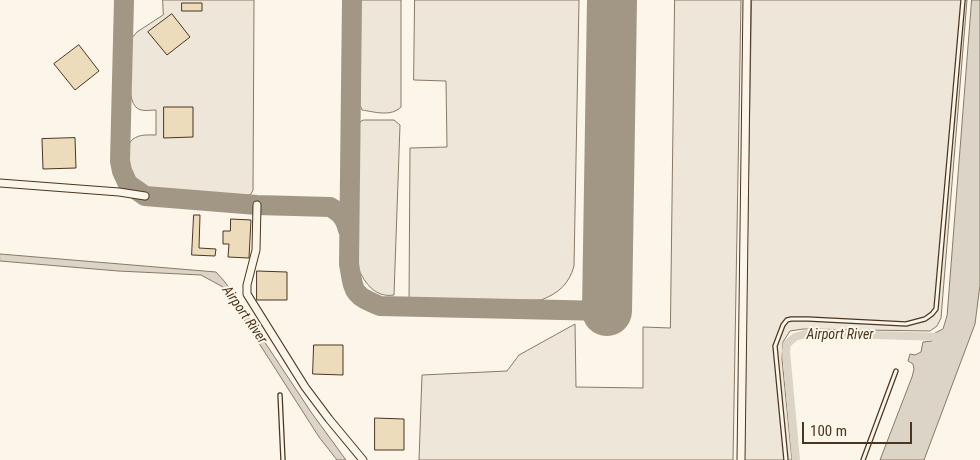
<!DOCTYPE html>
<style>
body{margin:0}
#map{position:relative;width:980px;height:460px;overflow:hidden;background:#fbf6e9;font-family:"Roboto Condensed",sans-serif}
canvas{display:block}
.scale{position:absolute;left:802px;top:422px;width:110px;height:22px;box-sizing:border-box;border:2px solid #4a3520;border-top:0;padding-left:6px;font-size:15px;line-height:18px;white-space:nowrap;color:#4a3520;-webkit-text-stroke:4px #fbf6e9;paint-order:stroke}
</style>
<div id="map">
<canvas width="980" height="460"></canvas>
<div class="scale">100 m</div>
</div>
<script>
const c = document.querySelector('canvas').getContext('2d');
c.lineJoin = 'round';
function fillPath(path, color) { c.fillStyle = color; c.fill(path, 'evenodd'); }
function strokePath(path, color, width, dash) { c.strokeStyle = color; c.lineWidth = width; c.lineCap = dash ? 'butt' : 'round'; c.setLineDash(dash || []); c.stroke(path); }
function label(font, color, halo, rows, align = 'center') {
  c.font = font + ' "Roboto Condensed",sans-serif'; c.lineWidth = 4; c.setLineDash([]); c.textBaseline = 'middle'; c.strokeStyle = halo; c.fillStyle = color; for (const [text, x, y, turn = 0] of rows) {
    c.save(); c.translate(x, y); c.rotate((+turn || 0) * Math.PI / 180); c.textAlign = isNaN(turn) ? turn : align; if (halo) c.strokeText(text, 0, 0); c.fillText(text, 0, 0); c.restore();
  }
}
const green = new Path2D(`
 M163,0H254L253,190L251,194L245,197L155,191C149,188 143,187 138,182C128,173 122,148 133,139C140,134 148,135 156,135V110C150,110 142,112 137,108C125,100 131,54 131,39L137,32L163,15Z
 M361,0H401V107C391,117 375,112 362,110L360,105Z
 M415,0H579L574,266C569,284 559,293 541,300L409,302L410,148L447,147L446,81L414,80Z
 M675,0H741L733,460H419L422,375L507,371L519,355L575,324L576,387L643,388V327L670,328Z
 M752,0H967L941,318L937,326L930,331L803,329L790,331L783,342L782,359L792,460H744Z
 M364,120H394L400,125L394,295C376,298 365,284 358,268V127L360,122Z`);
const water = new Path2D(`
 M972,0H980V285L975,324L924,460H880L912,377L914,369L913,364L908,361L910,354L915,355L921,352L923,342L932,341L935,333L943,329L947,316Z
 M0,254L216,272L225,282L311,412L346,460H337L319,437L223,287L201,275L118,271L0,261Z`);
const canal = new Path2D(`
 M796,460L786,351L787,344L795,337L808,333L942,337`);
const taxiway = new Path2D(`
 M124,0L120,161L122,171L128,184L145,196L257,205L330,207C341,213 345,218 348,230
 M352,0L349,264C354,292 352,295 380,306L607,311`);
const runway = new Path2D(`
 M607,311L612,0`);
const building = new Path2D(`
 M182,3H202V11H182Z
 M172,14L190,37L167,55L148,32Z
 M79,45L99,71L75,90L54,64Z
 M164,107H193V137L164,138Z
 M75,138L76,168L43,169L42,139Z
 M194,215H200L199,248L216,249L215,256L192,255Z
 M231,219L251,220L249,258L228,257L229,244H223V231H230Z
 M257,271L287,272V300H257Z
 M314,345H343V375L313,374Z
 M375,418L404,419V450H375Z`);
const service = new Path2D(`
 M280,395L283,460
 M786,460L775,346L783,325L787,320L791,319H808L906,324L925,319L932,314L936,309L963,0
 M863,460L896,371`);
const minor = new Path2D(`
 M0,183L119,192L145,196
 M257,205L256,250L247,285V294L305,387L329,419L363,460
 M741,460L747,0`);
const waterNames = [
 ["Airport River",244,315,55],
 ["Airport River",840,335]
];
fillPath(green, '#ede6d9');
strokePath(green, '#887966', 1);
fillPath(water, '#dcd4c6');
strokePath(water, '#887966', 1);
strokePath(canal, '#dcd4c6', 8);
strokePath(taxiway, '#a29684', 20);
strokePath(runway, '#a29684', 50);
fillPath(building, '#ecdcbc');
strokePath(building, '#4a3520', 1);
strokePath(service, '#4a3520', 5.5);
strokePath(minor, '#4a3520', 9);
strokePath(service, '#fbf6e9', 3);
strokePath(minor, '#fbf6e9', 7);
label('italic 14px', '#4a3520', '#fbf6e9', waterNames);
</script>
